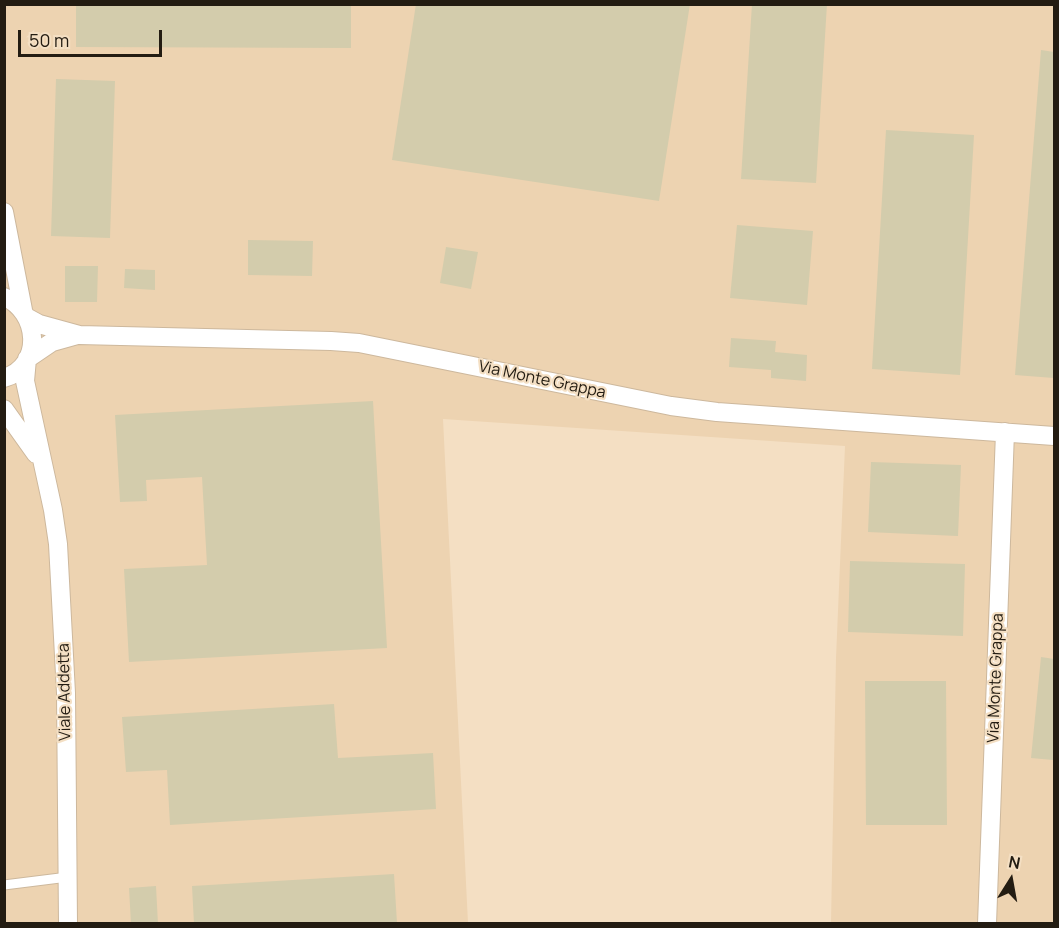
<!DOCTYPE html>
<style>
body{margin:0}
#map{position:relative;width:1059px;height:928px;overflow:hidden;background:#f4dfc3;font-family:Manrope,sans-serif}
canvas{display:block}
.frame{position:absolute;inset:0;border:6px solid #231c12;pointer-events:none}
.north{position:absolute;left:981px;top:850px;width:60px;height:60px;-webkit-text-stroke:4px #f4dfc3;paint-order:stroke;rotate:11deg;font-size:16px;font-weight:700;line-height:24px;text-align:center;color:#231c12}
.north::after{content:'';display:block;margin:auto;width:21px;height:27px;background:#231c12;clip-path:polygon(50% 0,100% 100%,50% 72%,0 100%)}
.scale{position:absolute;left:18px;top:30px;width:144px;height:27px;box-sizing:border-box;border:3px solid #231c12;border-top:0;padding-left:8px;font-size:18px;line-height:21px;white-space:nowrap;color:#231c12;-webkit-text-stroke:4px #f4dfc3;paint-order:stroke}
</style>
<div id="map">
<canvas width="1059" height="928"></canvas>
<div class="frame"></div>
<div class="north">N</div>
<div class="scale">50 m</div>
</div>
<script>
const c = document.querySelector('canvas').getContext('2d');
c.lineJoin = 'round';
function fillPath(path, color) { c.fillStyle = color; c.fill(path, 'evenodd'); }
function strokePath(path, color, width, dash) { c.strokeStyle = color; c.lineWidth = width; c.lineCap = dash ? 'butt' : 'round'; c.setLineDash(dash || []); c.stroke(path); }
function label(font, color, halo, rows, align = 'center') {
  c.font = font + ' Manrope,sans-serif'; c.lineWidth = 4.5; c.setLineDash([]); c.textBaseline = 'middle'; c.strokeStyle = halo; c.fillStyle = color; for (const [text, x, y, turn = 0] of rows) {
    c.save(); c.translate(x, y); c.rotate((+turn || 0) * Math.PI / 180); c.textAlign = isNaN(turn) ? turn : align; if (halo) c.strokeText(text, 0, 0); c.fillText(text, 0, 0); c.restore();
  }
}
const built = new Path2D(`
 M5,5H1054V923H831L836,658L845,446L443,419L468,923L5,924Z`);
const building = new Path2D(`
 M76,4H351V48L76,47Z
 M416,4H690L659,201L392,160Z
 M752,4H827L816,183L741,179Z
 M1041,50L1054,52V378L1015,375Z
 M56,79L115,81L110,238L51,236Z
 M886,130L974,135L960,375L872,369Z
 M737,225L813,231L807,305L730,298Z
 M248,240L313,241L312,276L248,275Z
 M446,247L478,252L471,289L440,283Z
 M65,266H98L97,302H65Z
 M125,269L155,270V290L124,288Z
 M731,338L776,341L775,352L807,355L806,381L771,378V370L729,367Z
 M373,401L387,648L129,662L124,569L207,565L202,477L146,480L147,501L120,502L115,415Z
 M871,462L961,465L958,536L868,532Z
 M850,561L965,564L963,636L848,632Z
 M1041,657L1054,659L1053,760L1031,758Z
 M865,681H946L947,825H866Z
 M334,704L338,758L433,753L436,809L170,825L167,770L126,772L122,717Z
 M394,874L397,923L194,924L192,886Z
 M156,886L158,924H131L129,888Z`);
const service = new Path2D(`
 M4,885L68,877`);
const minor = new Path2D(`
 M4,212L23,310
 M4,297C39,311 44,366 4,378
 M28,318L39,324L79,335L331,341L359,343L671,406L717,412L1054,436
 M4,409L36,454
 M68,924L66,693L58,544L53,510L25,381L27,359L52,342L77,335
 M987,924L1005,432`);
const streetNames = [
 ["Via Monte Grappa",542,380,12],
 ["Via Monte Grappa",996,678,-88],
 ["Viale Addetta",65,692,-91]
];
fillPath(built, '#edd3b1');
fillPath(building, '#d3ccac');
strokePath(service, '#cdb89d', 11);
strokePath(minor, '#cdb89d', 20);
strokePath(service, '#fff', 9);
strokePath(minor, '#fff', 18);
label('16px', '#231c12', '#f4dfc3', streetNames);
</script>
